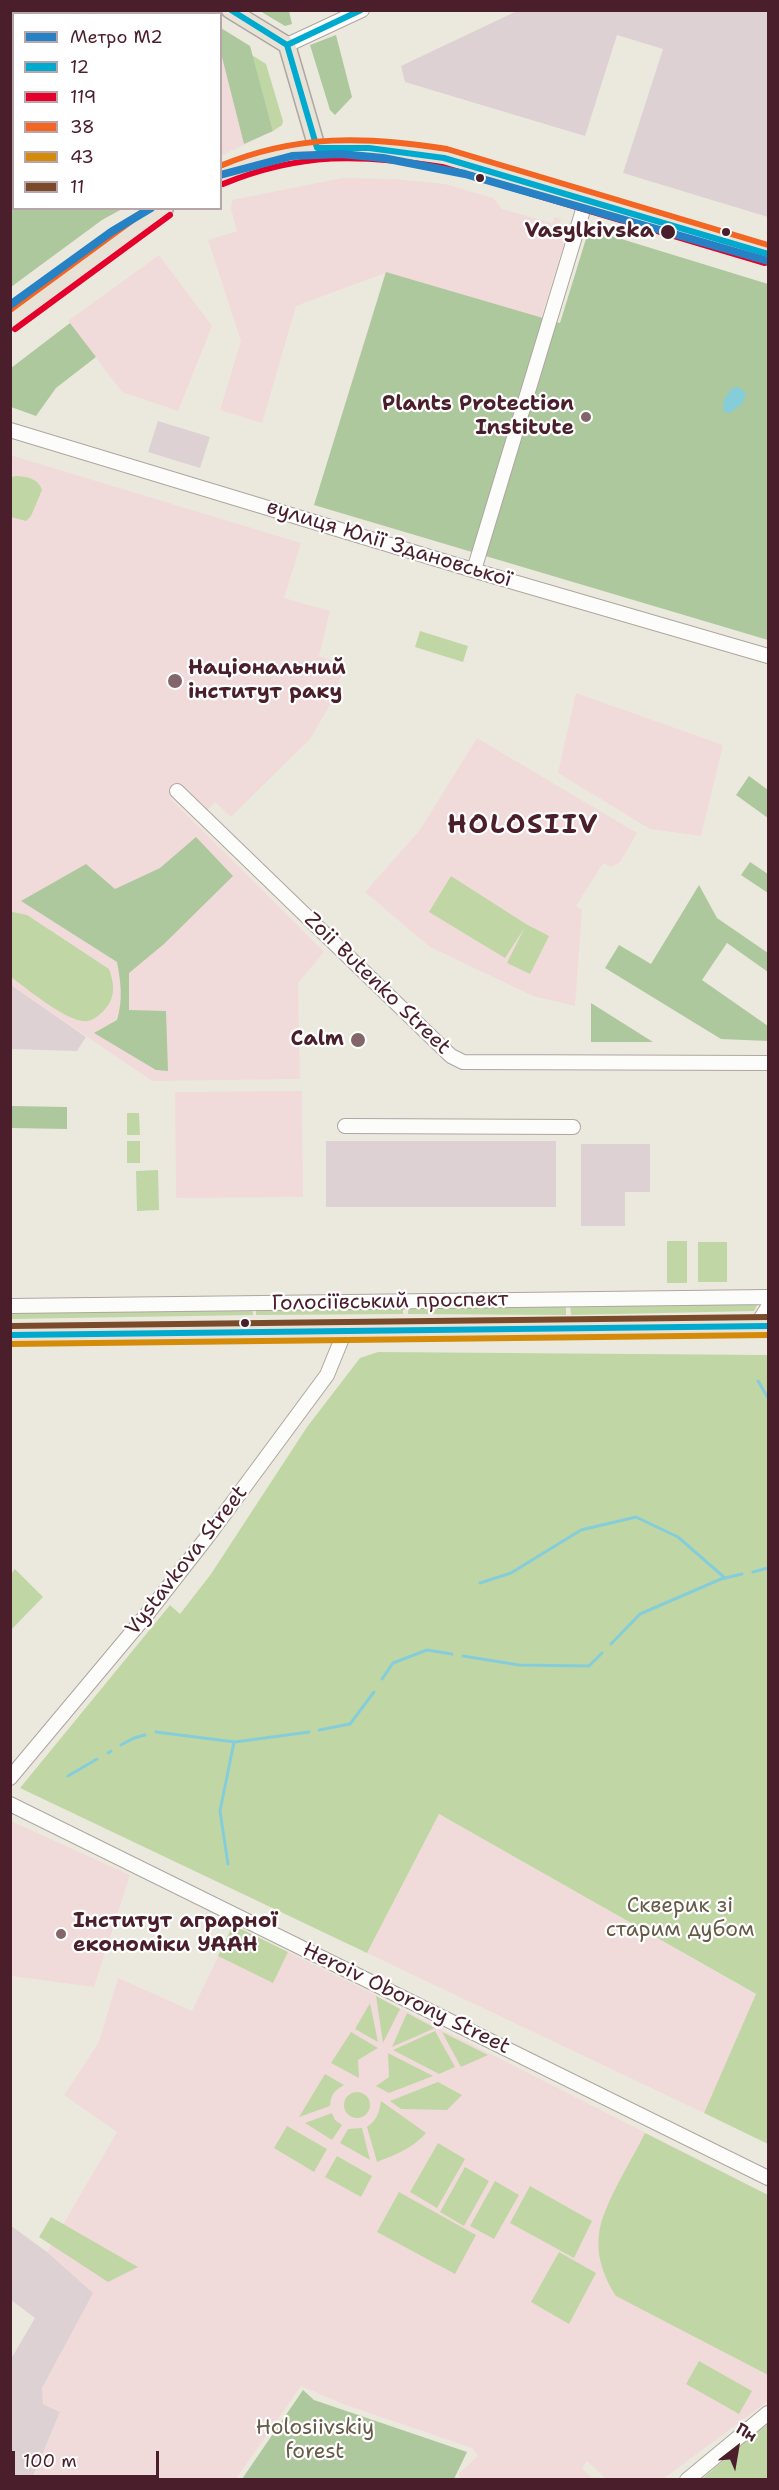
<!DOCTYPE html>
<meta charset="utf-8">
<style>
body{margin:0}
#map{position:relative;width:779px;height:2490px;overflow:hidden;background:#ebe9dd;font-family:"Shantell Sans",sans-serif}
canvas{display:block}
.frame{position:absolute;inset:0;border:12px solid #4a1f2b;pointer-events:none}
.legend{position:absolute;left:12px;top:12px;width:210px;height:198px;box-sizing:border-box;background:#fff;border:2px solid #b7a5aa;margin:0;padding:8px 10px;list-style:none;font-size:18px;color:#4a1f2b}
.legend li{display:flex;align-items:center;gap:12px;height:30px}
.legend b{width:30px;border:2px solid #b7a5aa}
.north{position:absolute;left:707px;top:2418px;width:60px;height:60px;-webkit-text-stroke:4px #fff;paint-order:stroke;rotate:31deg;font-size:16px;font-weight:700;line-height:24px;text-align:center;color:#4a1f2b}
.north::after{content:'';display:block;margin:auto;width:21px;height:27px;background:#4a1f2b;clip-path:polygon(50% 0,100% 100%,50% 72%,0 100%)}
.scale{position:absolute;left:12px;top:2451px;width:147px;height:27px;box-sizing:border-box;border:3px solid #4a1f2b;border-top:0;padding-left:8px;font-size:18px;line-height:21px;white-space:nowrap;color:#4a1f2b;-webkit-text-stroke:4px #fff;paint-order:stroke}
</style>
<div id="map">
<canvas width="779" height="2490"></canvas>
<div class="frame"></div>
<ul class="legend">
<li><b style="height:8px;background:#2782c5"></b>Метро M2</li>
<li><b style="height:8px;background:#00a9ce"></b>12</li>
<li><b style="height:8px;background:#e4002b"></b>119</li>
<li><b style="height:8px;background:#f26522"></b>38</li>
<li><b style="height:8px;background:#d48b09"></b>43</li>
<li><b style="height:8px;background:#7a4b2a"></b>11</li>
</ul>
<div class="north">Пн</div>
<div class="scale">100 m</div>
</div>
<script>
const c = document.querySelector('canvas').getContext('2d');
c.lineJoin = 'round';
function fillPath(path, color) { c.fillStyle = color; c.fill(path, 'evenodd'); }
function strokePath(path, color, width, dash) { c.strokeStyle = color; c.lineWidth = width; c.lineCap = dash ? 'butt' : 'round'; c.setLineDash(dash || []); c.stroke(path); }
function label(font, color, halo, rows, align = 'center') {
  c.font = font + ' "Shantell Sans",sans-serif'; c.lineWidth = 4.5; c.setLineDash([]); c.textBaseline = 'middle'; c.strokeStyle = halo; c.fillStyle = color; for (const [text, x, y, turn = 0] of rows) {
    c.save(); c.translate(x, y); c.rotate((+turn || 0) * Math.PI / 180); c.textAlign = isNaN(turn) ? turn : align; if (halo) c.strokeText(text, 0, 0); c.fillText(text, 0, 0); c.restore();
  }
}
const built = new Path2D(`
 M191,10L196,13L14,14V99H11L10,11Z
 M220,28L250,46L273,131L221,156Z
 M342,178L396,179L445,184L493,198L502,209L552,223L555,217L561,219L558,235L566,237L469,551L314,505L385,273L296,306L262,423L220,410L241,341L208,240L237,231L231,209L232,200Z
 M159,255L212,326L178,411L122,392L68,321Z
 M10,455L301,543L284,598L330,611L319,656L345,664L334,698L310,739L231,817L215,802L205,812L177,791L170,798L324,952L298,983L300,1079L152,1081L11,985Z
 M576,693L723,745L701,836L650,829L558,773Z
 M477,738L637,833L620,862L611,867L603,863L576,906L582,910L575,1006L533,996L430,947L365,892L420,830Z
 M302,1091L303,1197L176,1198L175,1092Z
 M439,1814L757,1995L704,2113L367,1953Z
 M11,1821L130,1875L94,1987L11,1976Z
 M233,1925L357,1986L768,2195V2401L663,2479H606L587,2461L582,2468L593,2479H460L459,2473L478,2456L472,2448L343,2404L301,2386L236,2479L32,2480L60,2412L43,2404L42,2388L92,2293L47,2252L117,2132L64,2095L99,2042L118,1978L192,2011Z`);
const industrial = new Path2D(`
 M517,11H768V217L623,173L663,49L617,35L585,136L405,82L401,66Z
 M158,421L210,437L200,468L148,452Z
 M11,985L86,1037L77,1051L11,1049Z
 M326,1141H556V1207H326Z
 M581,1144H650V1192H625V1226H581Z
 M10,2225L47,2252L93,2293L42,2388L43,2404L60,2412L32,2479H11V2359L35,2318L11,2300Z`);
const green = new Path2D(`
 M252,55L266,64L283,121L282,125L273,131Z
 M16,476C27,476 39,479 42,490L31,516L26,521L11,517V477Z
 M420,631L468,646L463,662L415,647Z
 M451,876L526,924L549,936L530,974L507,963L525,927L505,958L429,912Z
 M13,912L27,915L109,969C114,983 116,996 106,1008C101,1014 94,1020 87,1021C69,1024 26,988 11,977L10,913Z
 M127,1113H139L140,1135H127Z
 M127,1141H140V1163H127Z
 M158,1170L159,1210L137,1211L136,1171Z
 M667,1241H687V1283H667Z
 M698,1242H727V1282H698Z
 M759,1302L754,1311L571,1315L570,1304Z
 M566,1304V1315L408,1314V1306Z
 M403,1306V1314L256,1315V1307Z
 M252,1307L253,1315L11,1319L10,1310Z
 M378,1352L768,1355V2144L704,2113L756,1994L439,1814L367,1953L20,1788L170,1605L180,1614L211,1574L307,1427L360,1358Z
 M15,1569L43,1597L11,1630V1574Z
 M233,1925L288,1952L273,1983L218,1956Z
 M376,1996L400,2009L383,2043Z
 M370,2003L378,2042L355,2029Z
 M407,2013L435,2028L392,2047Z
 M435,2031L455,2067L439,2074L393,2050Z
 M351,2032L378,2048L358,2060L359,2078L331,2063Z
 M442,2032L488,2055L461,2067Z
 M388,2053L433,2076L389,2093L376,2086L389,2077Z
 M325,2074L344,2085C334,2091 331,2094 330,2106L299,2117Z
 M438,2082L462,2095L447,2110L401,2109L390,2101Z
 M344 2105a13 13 0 1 1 26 0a13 13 0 1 1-26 0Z
 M381,2101L426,2133C413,2148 395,2155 377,2162L367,2127C377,2120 379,2113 381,2101Z
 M332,2113L335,2120L342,2125L332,2140L305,2123Z
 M287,2126L327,2149L314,2172L274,2148Z
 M362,2128L370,2160L340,2143L348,2129Z
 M645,2133L768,2195V2375L616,2296C604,2278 596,2256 599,2234C602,2206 632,2160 645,2133Z
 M438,2143L465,2159L437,2208L410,2192Z
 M337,2156L372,2176L361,2197L325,2177Z
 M465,2167L489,2181L464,2226L440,2212Z
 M495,2181L519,2195L494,2239L470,2226Z
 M530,2186L592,2221L574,2258L510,2223Z
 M399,2192L476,2235L455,2274L377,2232Z
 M51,2217L138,2267L108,2282L39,2237Z
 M559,2252L596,2273L569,2324L531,2302Z
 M699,2361L752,2391L739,2414L686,2384Z
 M768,2422V2479H702Z`);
const forest = new Path2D(`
 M260,11H289L292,24L285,26Z
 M221,28L250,46L273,131L244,144L221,53Z
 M336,35L352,97L335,115L330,110L310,45Z
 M11,99H13L14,208L122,209L102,220L11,287Z
 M589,229L768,284V640L314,505L386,272L560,323Z
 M70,323L96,357L56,388L36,416L11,407V368Z
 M749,776L768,790V818L736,795Z
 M196,837L233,876L164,944L129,973V1010L166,1011L168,1071L156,1070L94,1033L117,1020C123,1000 121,983 117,962L21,901L86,864L115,889L160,868Z
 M750,862L768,874V893L741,875Z
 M699,885L717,918L768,953V972L727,943L702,980L768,1026V1041L721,1039L605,968L619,945L651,964Z
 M591,1003L653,1042H591Z
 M11,1106L67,1107V1129L11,1128Z
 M303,2390L314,2400L467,2452L454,2479H242Z`);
const water = new Path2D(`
 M737,387L743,390L746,395L742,404L730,413L723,411L724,400L732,388Z`);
const stream = new Path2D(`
 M758,1381L768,1398
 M753,1572L768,1568
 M480,1583L511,1573L581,1530L636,1517L678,1537L725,1578
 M611,1644L640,1614L721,1579L742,1574
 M463,1656L519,1665L589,1666L602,1653
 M382,1679L393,1663L427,1650L452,1654
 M319,1730L350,1724L374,1692
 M156,1732L235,1742L309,1732
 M121,1745L134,1738L145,1735
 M108,1753L111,1751
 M68,1776L97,1759
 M228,1864L220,1811L234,1742`);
const minor = new Path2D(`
 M287,45L362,10
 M10,430L486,574L768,656
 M474,570L586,200
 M177,791L451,1056L463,1062L768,1063
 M345,1126L573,1127
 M10,1306L768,1297
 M756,1326L768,1307
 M10,1778L148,1613L208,1536L327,1375L345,1331
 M10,1804L768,2178
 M687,2480L768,2413`);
const major = new Path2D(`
 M230,10L287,45L317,148
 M220,176C294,140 365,145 444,158L768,254
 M10,322L165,208`);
const highway = new Path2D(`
 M10,1335L768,1326`);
const bus1 = new Path2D(`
 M231,10L287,45
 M287,45L317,148H369L444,158L768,254
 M287,45L361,10
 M10,1335L768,1326`);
const bus2 = new Path2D(`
 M223,184C301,152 361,154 442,167L765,263
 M15,329L170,215`);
const bus3 = new Path2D(`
 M220,166C296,134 367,136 447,149L768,245
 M10,310L149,208`);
const bus4 = new Path2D(`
 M10,1344L768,1335`);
const bus5 = new Path2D(`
 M10,1326L768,1317`);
const metro1 = new Path2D(`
 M220,175L292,156L341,154L383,158L465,174L768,261
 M10,305L111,232L151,208`);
const markers = [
 [480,178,5,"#4a1f2b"],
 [668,232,8,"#4a1f2b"],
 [726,232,5,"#4a1f2b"],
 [586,417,6,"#826669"],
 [175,681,8,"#826669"],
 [358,1040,8,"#826669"],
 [245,1323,5,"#4a1f2b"],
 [61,1934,6,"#826669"]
];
const stopNames = [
 ["Vasylkivska",654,232]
];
const poiNames = [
 ["Plants Protection",574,405],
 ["Institute",574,429],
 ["Національний",188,669,"left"],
 ["інститут раку",188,693,"left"],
 ["Calm",344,1040],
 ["Інститут аграрної",73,1922,"left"],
 ["економіки УААН",73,1946,"left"]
];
const streetNames = [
 ["вулиця Юлії Здановської",389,544,17],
 ["Zoii Butenko Street",377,984,44],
 ["Голосіївський проспект",390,1302,-1],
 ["Vystavkova Street",187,1561,-52],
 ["Heroiv Oborony Street",406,1999,26]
];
const parkNames = [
 ["Скверик зі",680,1907],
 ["старим дубом",680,1931],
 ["Holosiivskiy",315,2429],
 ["forest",315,2453]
];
const districtNames = [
 ["HOLOSIIV",523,826]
];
fillPath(built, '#f1dbda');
fillPath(industrial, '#ddd1d3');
fillPath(green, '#c0d7a5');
fillPath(forest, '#aec89d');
fillPath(water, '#86cdda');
strokePath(stream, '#86cdda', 3);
strokePath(minor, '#ada6a1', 16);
strokePath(major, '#ada6a1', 19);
strokePath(highway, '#ada6a1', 22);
strokePath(minor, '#fcfcfa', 14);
strokePath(major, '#e7e2d5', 16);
strokePath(highway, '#e7e2d5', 20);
strokePath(bus1, '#00a9ce', 6);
strokePath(bus2, '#e4002b', 6);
strokePath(bus3, '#f26522', 6);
strokePath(bus4, '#d48b09', 6);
strokePath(bus5, '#7a4b2a', 6);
strokePath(metro1, '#2782c5', 8);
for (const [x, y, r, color] of markers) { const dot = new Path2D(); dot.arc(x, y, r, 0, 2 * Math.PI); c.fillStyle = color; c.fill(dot); strokePath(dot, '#fff', 2); }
label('bold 21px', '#4a1f2b', '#fff', stopNames, 'right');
label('bold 21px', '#4a1f2b', '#fff', poiNames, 'right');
label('21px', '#4a1f2b', '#fff', streetNames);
label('21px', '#675a46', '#fff', parkNames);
c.letterSpacing = '1.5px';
label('bold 27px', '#4a1f2b', '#fff', districtNames);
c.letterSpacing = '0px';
</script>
